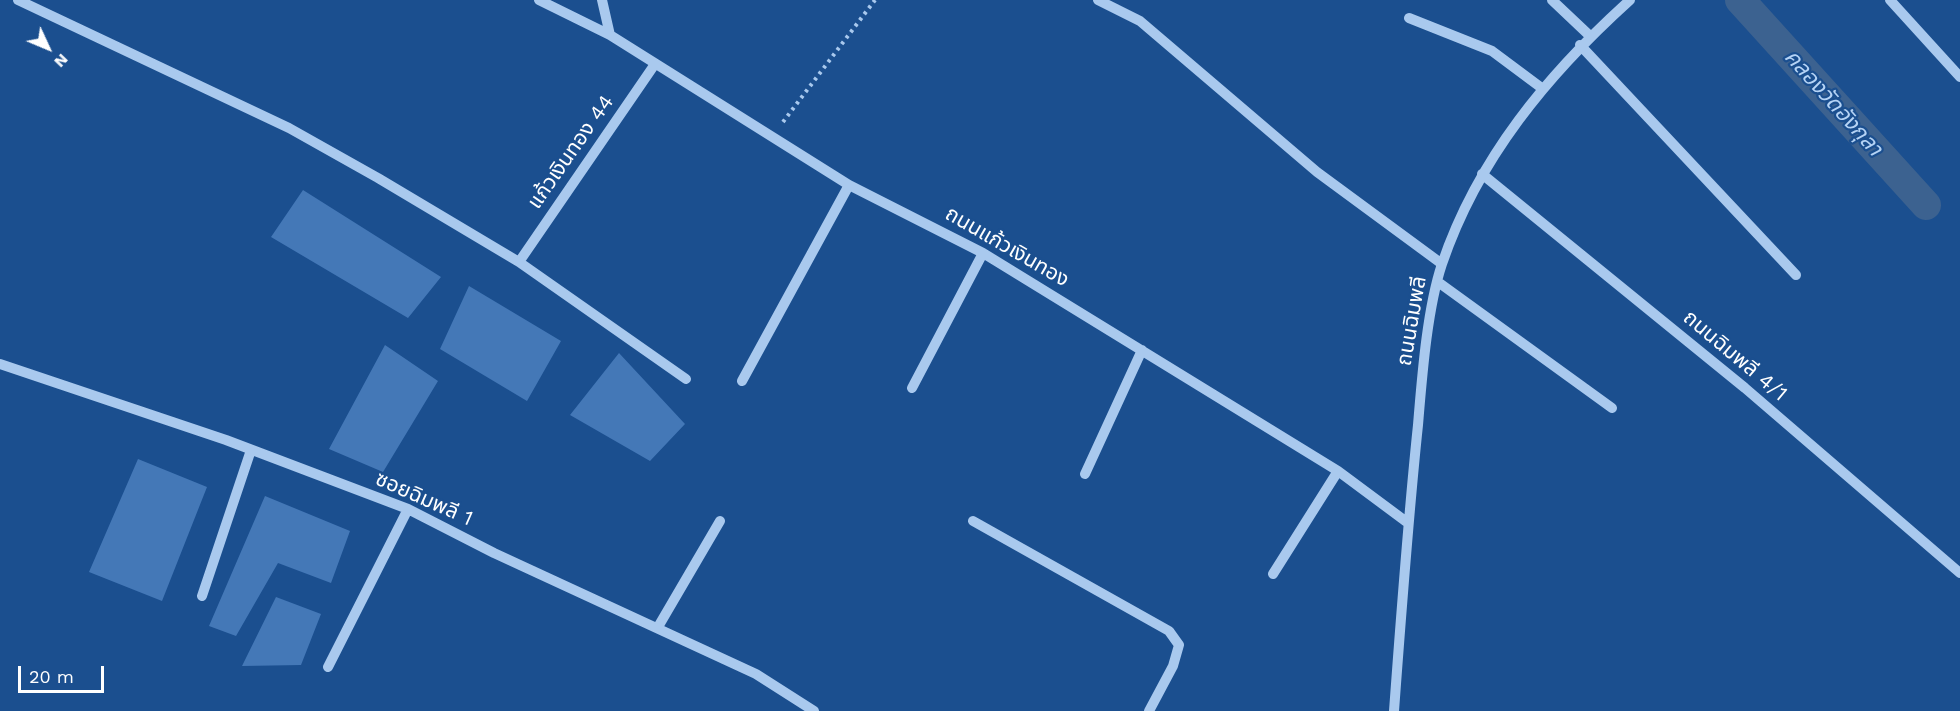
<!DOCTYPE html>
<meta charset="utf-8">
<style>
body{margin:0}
#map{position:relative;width:1960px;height:711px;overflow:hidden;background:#1b4f8f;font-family:"Work Sans",sans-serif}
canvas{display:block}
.north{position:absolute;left:18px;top:18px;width:60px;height:60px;-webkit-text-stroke:4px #1b4f8f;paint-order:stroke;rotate:134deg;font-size:16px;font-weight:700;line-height:24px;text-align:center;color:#fff}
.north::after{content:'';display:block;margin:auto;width:21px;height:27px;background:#fff;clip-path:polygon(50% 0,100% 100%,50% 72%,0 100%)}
.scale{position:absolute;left:18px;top:666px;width:86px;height:27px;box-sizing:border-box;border:3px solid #fff;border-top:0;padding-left:8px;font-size:18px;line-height:21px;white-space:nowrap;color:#fff;-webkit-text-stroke:4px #1b4f8f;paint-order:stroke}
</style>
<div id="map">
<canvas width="1960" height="711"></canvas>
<div class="north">N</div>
<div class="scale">20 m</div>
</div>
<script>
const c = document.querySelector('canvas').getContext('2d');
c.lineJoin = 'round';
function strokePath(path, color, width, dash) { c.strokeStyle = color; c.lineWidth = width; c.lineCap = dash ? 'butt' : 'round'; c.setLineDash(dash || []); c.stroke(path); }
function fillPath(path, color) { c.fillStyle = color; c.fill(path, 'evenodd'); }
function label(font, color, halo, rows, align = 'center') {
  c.font = font + ' "Work Sans","Noto Sans Thai",sans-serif'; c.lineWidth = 4.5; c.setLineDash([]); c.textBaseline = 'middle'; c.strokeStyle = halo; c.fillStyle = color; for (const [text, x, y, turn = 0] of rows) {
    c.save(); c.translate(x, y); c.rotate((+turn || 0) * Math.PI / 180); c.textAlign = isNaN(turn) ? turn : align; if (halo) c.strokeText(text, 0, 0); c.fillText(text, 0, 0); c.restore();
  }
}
const canal = new Path2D(`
 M1740,0L1926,205`);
const building = new Path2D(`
 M303,190L441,277L408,318L271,237Z
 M469,286L561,341L527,401L440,349Z
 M385,345L438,381L383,472L329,449Z
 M619,353L685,424L650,461L570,415Z
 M138,459L207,487L162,601L89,572Z
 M265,496L350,531L331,583L278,563L236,636L209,626Z
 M276,597L321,614L301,665L242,666Z`);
const path = new Path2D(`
 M783,122L875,0`);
const minor = new Path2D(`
 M18,0L289,128L378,178L519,262L686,379
 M539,0L610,35
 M602,0L610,35L849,185L983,253L1338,471L1408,523
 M1098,0L1140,21L1317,172L1442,264
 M1552,0L1590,36
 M1890,0L1960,77
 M1409,18L1492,51L1543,89
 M1580,45L1796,275
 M1482,174L1745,388L1960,573
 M519,262L655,64
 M1438,282L1612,408
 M0,364L226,440L408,509L494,553L756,674L814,711
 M742,381L849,185
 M912,388L983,253
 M1085,474L1142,350
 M973,521L1169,631L1179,645L1173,666L1149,711
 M1273,574L1338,471
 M202,596L251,450
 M658,627L720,521
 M328,667L408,509
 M1394,711C1401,616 1408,520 1418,425C1422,377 1427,309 1442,264C1478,158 1548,74 1630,0`);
const streetNames = [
 ["แก้วเงินทอง 44",571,152,-55],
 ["ถนนแก้วเงินทอง",1007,247,30],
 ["ถนนฉิมพลี",1412,321,-80],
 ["ถนนฉิมพลี 4/1",1735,356,40],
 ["ซอยฉิมพลี 1",424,499,24]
];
const waterNames = [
 ["คลองวัดอังกุลา",1833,103,48]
];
strokePath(canal, '#3c6290', 30);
fillPath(building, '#4478b7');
strokePath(path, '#a9c9ee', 4, [3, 4.5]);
strokePath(minor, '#a9c9ee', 10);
label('21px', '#fff', '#1b4f8f', streetNames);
label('italic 22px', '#b5d3f5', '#1b4f8f', waterNames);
</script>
